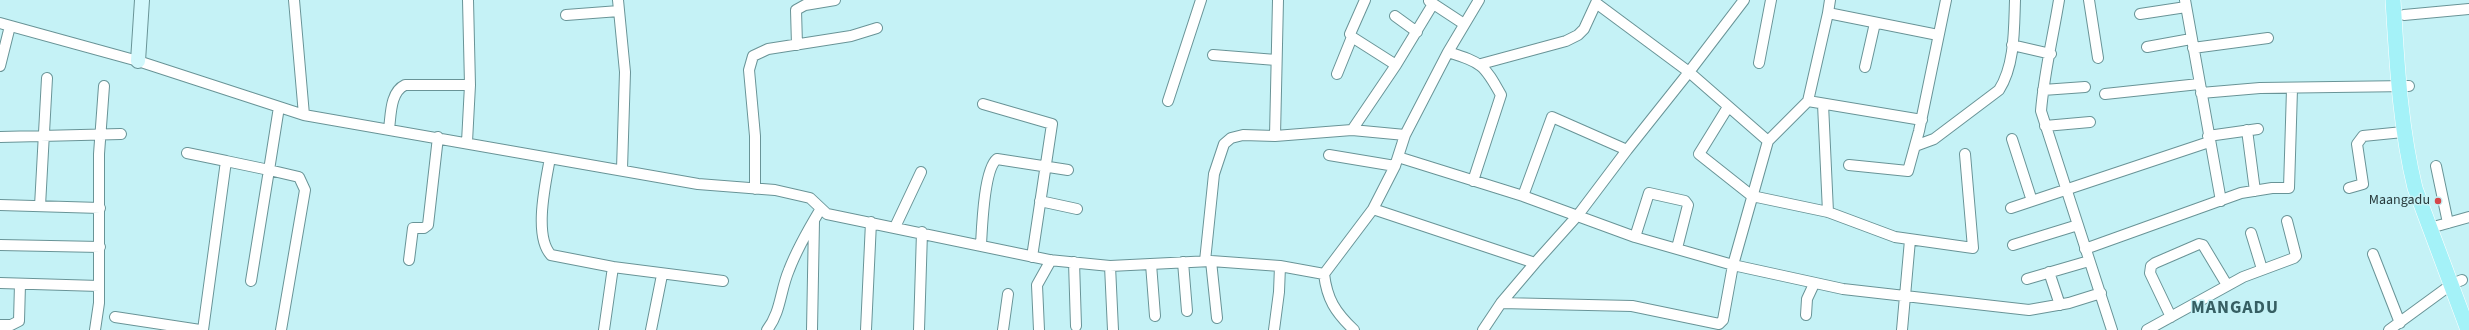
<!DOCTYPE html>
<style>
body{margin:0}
canvas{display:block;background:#c5f2f6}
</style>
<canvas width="2469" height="330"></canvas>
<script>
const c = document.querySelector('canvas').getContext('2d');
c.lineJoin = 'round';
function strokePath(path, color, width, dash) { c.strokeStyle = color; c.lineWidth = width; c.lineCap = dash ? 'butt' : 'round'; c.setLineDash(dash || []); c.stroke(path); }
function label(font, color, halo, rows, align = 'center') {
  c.font = font + ' "Source Sans 3",sans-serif'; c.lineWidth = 3; c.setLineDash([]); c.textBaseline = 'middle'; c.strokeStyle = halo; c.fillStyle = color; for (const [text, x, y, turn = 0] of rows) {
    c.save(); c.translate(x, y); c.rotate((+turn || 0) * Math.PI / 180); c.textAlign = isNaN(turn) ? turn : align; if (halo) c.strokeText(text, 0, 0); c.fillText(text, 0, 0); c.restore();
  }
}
const street = new Path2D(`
 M294,0L304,115
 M618,0L625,72L622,169
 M1365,0L1350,34L1352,37L1396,65L1433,4
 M1744,0L1689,72L1768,141L1808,101L1922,120
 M2059,0C2053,37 2044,73 2041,111L2112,330
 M2089,0L2098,58
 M2185,0L2221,201
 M1429,1L1464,24
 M1828,13L1830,0
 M2140,14L2186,7
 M566,15L619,11
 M2404,15L2469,9
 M1395,16L1417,32
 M0,23L138,61L304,115L698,184L775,190L810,198L827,214L1049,260L1110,266L1211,261L1280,266L1324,274C1327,299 1335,312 1354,330
 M797,45L796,10L805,5L835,0
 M2012,45L2051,54
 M2147,47L2191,39
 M2193,48L2268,38
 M1448,52C1482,63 1484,64 1501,95L1473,181
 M1213,55L1276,60
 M1759,63L1771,0
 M1481,64L1566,41L1578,35L1584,29L1596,3L1689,72L1627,150
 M0,66L10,26
 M1865,67L1875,23
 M1337,74L1352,37
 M2043,90L2085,87
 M2201,93L2260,88L2409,86
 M2105,94L2199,84
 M1168,101L1201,0
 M1808,101L1828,13L1938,35
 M983,104L1052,124L1032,257
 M1823,104L1828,212
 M279,107L269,170L299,177L305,190L281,330
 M1728,107L1699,154L1752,196L1828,212L1895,237L1973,248L1965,154
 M2045,126L2090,122
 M389,129C391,115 390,92 405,85H470
 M1352,130L1396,65
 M2247,130L2255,191
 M1275,136L1278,0
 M2208,136L2258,129
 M0,137L121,134
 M2012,139L2032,201
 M467,142L470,85L468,0
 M1915,146L1934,139L1999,90C2015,65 2014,29 2015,0
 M187,153L226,161
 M1329,155L1395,166
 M1398,157L1523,196L1635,237L1733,265L1768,141
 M550,158C546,181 533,236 551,255L613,267L604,330
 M1849,165L1908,171L1919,131L1946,0
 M2436,166L2448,223
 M2349,188L2363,184L2357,144L2363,136L2403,132
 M755,189V136L749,70L753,56L768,49L851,36L877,28
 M1040,201L1077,209
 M0,205L100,208
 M40,206L47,78
 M2011,208L2209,142
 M1373,209L1535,263L1578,215L1627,150L1552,117L1523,196
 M895,227L921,172
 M2430,228L2469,217
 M2251,233L2262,269
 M1635,237L1649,193L1685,201L1688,205L1677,248
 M0,245L100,247
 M981,245C982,227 984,169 997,159L1068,170
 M2013,245L2078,225
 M2085,249L2241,193L2272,188H2289L2292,89
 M2373,254L2400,323
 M409,260L413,228H424L428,225L438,137
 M1205,261L1214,174L1224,144L1231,138L1243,135L1275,136L1352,130L1405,135
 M1211,261L1217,318
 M1074,262L1076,326
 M1183,262L1187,311
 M1151,264L1155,316
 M1110,266L1113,330
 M613,267L723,281
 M2049,272L2060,305
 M1324,274L1373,209L1395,166L1405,135L1448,52L1479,0
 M2027,279L2089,261
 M0,283L99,286
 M1501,303L1632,306L1719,324L1723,320L1733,265L1843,289L1905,296L1910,240
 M1806,315L1807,299L1814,284
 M115,317L200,330
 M2171,317L2150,273L2151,266L2155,263L2199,244L2203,245L2227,285
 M0,325H11L19,321L20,284
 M95,330L99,303V154L104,86
 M203,330L226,161L269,170L251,281
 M651,330L662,275
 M767,330C781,312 780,291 789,270C797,249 808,230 820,210
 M812,330L814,221
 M866,330L871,222
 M919,330L922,232
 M1003,330L1008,294
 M1039,330L1037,285L1051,260
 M1274,330L1279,292L1280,266
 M1483,330L1501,303L1535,263
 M1902,330L1905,296L2029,310L2069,303L2101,293
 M2147,330L2243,277L2294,258L2296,256L2287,221
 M2389,330L2452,284L2462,280`);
const secondary = new Path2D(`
 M138,61L142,0`);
const primary = new Path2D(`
 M2393,0C2397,64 2400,126 2415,188L2468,330`);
const markers = [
 [2438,201,4,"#d64649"]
];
const poiNames = [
 ["Maangadu",2430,201]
];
const districtNames = [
 ["MANGADU",2235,309]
];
strokePath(street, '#699497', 12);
strokePath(secondary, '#699497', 16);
strokePath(primary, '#fff', 16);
strokePath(street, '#fff', 10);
strokePath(secondary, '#d2f8fc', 14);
strokePath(primary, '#a4f2f8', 15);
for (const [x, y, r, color] of markers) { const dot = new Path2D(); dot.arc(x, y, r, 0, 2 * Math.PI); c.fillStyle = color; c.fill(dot); strokePath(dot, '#c5f2f6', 1.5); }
label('14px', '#283a3c', '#c5f2f6', poiNames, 'right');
c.letterSpacing = '1px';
label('bold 18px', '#365f63', '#c5f2f6', districtNames);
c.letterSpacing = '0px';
</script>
